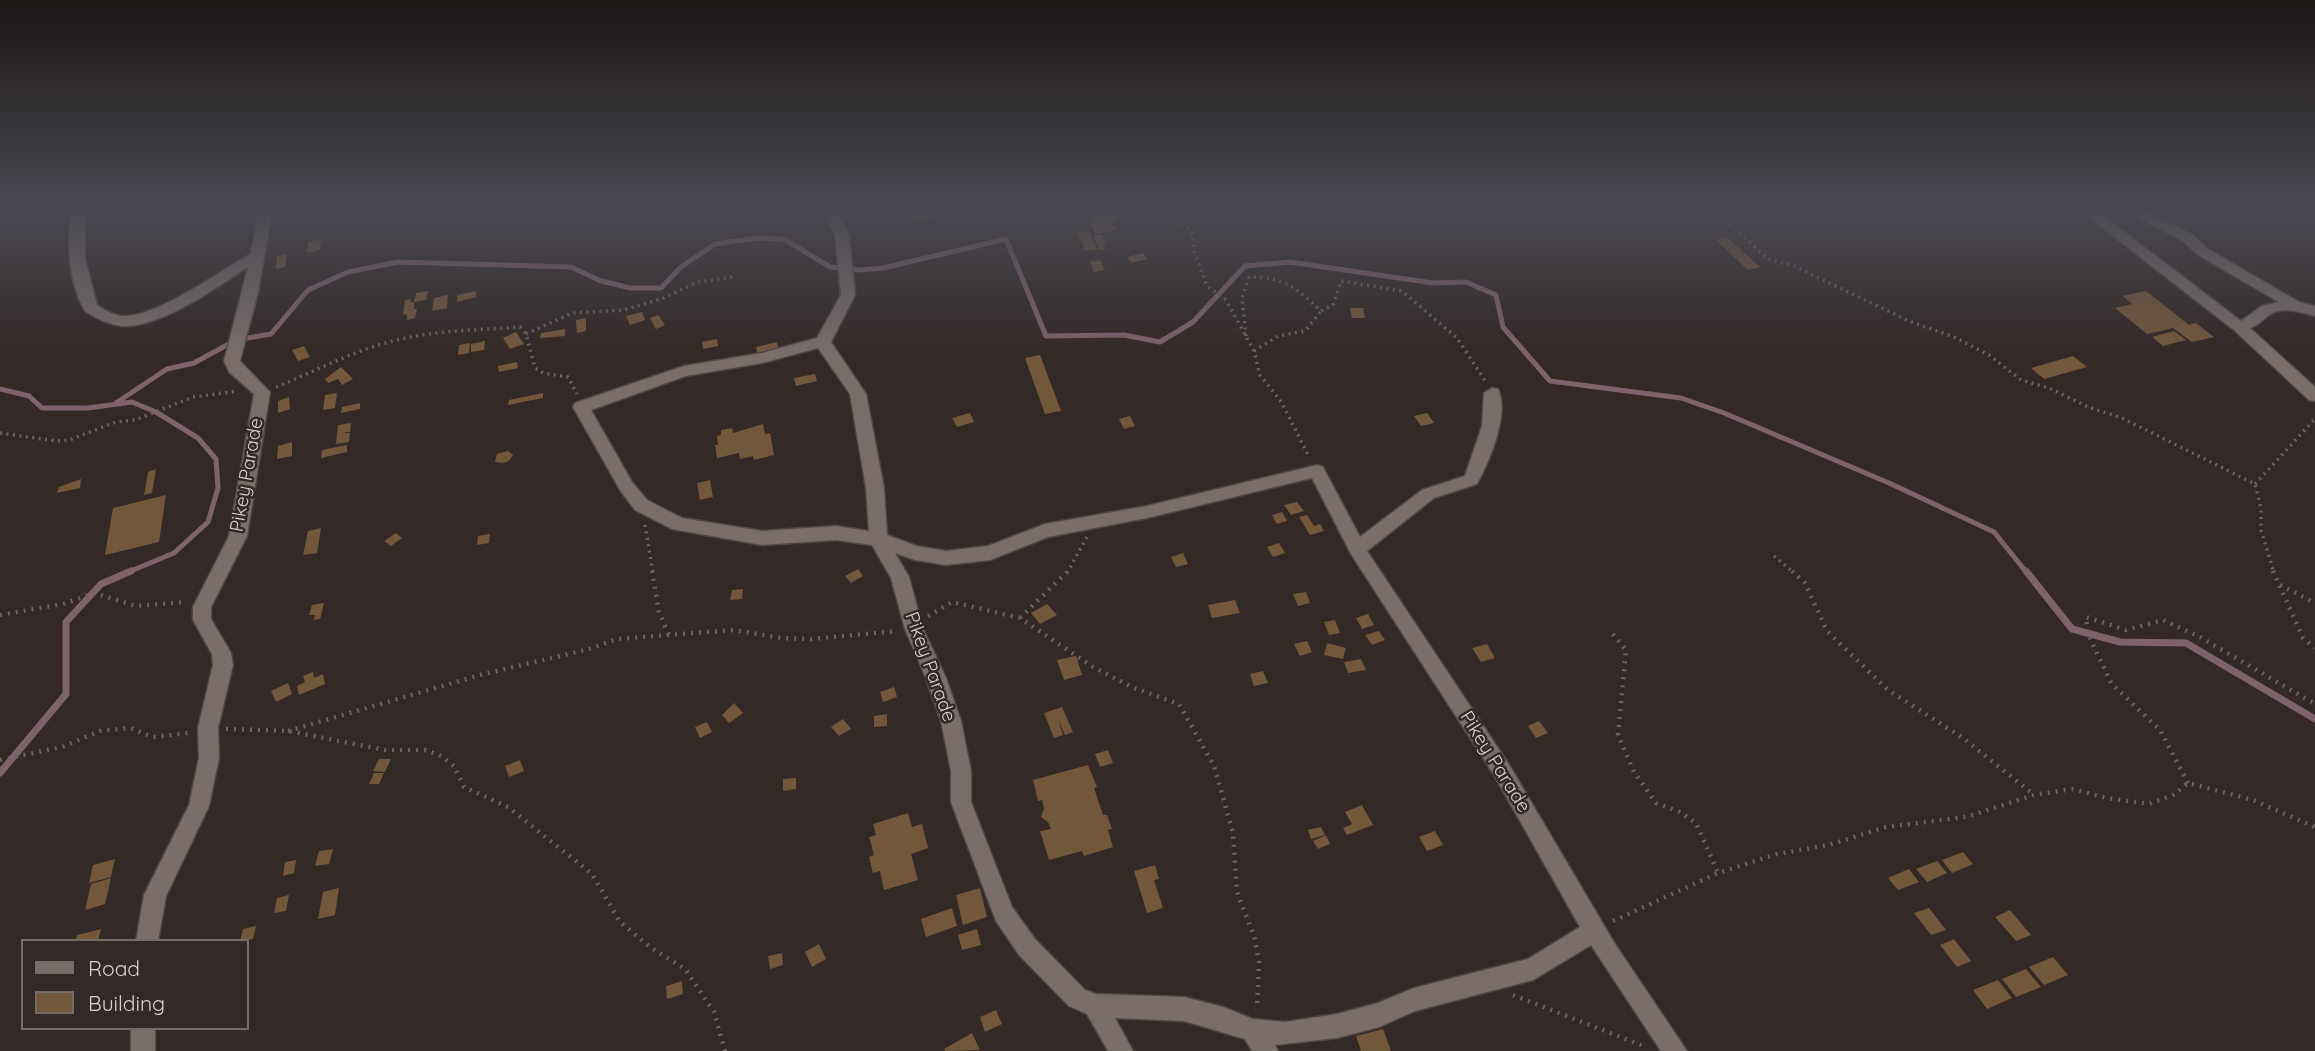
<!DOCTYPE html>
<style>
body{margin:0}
#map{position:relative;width:2315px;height:1051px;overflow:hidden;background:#332926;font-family:Quicksand,sans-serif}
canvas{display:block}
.legend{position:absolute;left:21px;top:939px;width:228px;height:91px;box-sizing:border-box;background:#332926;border:2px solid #746c69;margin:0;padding:9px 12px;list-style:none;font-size:21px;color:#d6d0cd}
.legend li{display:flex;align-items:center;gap:14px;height:35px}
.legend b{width:35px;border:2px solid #746c69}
</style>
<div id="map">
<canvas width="2315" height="1051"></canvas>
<ul class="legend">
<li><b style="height:9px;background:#796e6a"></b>Road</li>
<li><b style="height:19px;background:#73573b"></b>Building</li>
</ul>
</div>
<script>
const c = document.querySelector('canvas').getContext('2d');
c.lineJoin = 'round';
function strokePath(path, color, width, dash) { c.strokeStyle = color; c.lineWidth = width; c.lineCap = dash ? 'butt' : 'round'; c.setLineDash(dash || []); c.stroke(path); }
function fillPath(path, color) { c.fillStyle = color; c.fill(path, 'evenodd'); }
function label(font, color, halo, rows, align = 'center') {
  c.font = font + ' Quicksand,sans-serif'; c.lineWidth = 5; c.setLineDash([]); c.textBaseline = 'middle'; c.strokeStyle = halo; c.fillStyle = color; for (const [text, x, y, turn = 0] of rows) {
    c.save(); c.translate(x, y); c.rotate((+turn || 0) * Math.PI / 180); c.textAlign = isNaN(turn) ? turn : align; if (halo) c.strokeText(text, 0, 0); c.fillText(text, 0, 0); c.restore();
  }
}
const streamFar1 = new Path2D(`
 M0,389L29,396L42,408H88L132,402L156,412L198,438L216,459L218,488L208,522L174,553L126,573
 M116,403L167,369L194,363L236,340L271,334L308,290L348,272L398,262L571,267L601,281L631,288H661L681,267L715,244L757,238L784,239L830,267L860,270L883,268L1006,239L1046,336L1124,335L1160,342L1193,322L1245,266L1290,262L1433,283L1466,282L1496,295L1503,327L1550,381L1681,398L1724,413L1889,483L1994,532L2027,573`);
const stream = new Path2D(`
 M2026,571L2072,629L2120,642L2186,643L2315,719
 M0,773L66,694V622L101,584L131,571`);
const building = new Path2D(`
 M911,208H937V210L931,211L933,219L914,222Z
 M1206,208H1240L1242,212L1213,218Z
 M1108,212L1110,217L1116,216L1118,219L1112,221L1117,230L1095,234L1087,216Z
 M1089,231L1097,249L1085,251L1078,233Z
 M1102,234L1106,244L1103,245L1106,249L1099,250L1093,236Z
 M1727,237L1760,267L1748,270L1716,240Z
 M321,239L320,250L307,253L308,242Z
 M1143,253L1148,259L1131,263L1127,257Z
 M287,254L285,267L276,269L277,256Z
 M1100,260L1105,270L1094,272L1090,262Z
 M428,291L426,300L414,302L416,293Z
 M476,291V297L457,302V295Z
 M2146,291L2189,325L2196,323L2214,337L2192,342L2173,328L2147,334L2115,308L2132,304L2123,296Z
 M448,295L447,308L432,311L434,298Z
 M411,299L410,302H414V309H417L415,318L407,320V314L403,315L405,300Z
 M1350,308H1363L1365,318H1352Z
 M642,312L645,320L630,325L626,316Z
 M658,315L665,325L656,329L650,318Z
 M586,318V331L577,333L576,320Z
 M565,329V336L540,338L541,333Z
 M2174,331L2186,340L2163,346L2152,337Z
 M516,332L524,344L510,349L503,338Z
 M717,339L718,346L703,349L702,342Z
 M485,341L484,350L471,352V344Z
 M777,342L778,348L757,353L756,347Z
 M470,343L469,353L458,355L459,345Z
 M304,346L310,357L298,361L292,350Z
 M1040,355L1061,411L1045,414L1025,358Z
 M2073,356L2087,367L2044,379L2031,368Z
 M517,362L518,368L499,372L498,366Z
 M341,367L353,379L342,385L338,379L328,383L325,379Z
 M815,374L817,381L796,386L794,378Z
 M337,393L335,408L323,410L325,395Z
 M543,393V398L508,405L509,400Z
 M289,397L290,409L278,413V401Z
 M360,403V409L341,413L342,407Z
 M970,413L974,422L957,427L952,418Z
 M1427,413L1434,423L1421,426L1414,416Z
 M1130,416L1135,426L1124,429L1119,419Z
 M351,423L350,432L341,433H350L349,442L336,444L338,425Z
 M763,424L765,434L770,433L774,455L754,460L753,456L740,459L739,453L717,458L715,445H718L717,436L721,435V430L732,428L733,433Z
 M292,442V456L277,459L278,446Z
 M347,445V452L321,458L322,450Z
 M508,451L513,455L509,461L503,463L495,462L497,454Z
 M156,469L152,493L144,495L148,472Z
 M81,479L80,488L57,493L59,487Z
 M710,480L713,497L700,500L697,483Z
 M166,495L159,542L105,555L113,508Z
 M1297,502L1304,511L1291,515L1284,505Z
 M1282,512L1287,521L1277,524L1272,515Z
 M1307,515L1314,526L1320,524L1324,531L1310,535L1299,517Z
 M321,528L317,553L303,555L308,531Z
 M396,533L402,538L391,546L384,541Z
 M490,534L489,543L477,545L478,536Z
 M1279,543L1285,553L1273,557L1267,547Z
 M1183,553L1188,564L1176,567L1171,557Z
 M858,569L863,576L851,583L845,576Z
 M743,589L742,599L730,600L732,590Z
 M1306,592L1310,603L1298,606L1293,594Z
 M1235,600L1240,613L1212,618L1208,605Z
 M324,603L320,619L314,620L315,615H309L312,605Z
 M1047,604L1057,615L1040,624L1031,613Z
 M1368,614L1374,625L1362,629L1356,618Z
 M1335,620L1340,633L1329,635L1324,622Z
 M1379,631L1385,640L1372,645L1365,635Z
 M1307,641L1312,652L1300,656L1294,644Z
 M1327,643L1346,648L1343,659L1324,655Z
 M1487,644L1495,658L1481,662L1472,648Z
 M1076,656L1082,675L1064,680L1057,660Z
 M1361,659L1366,670L1348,673L1344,662Z
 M1263,671L1268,683L1254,686L1250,674Z
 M313,672L314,678L323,674L325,684L299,695L297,686L305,682L303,676Z
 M288,683L292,694L276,702L271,691Z
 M894,687L897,697L883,702L880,692Z
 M734,703L743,713L729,723L722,715Z
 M1062,707L1073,732L1065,735L1058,719L1063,735L1054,738L1044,713Z
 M887,714V726L874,727V716Z
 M843,719L851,729L839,736L831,727Z
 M1539,721L1548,733L1536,738L1528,726Z
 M707,722L712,732L700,738L695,727Z
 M1108,750L1113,763L1100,767L1095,754Z
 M379,759H391L385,772L373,771Z
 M520,760L524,771L509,777L505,766Z
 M1088,765L1097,787L1094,788L1103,815H1107L1112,829L1108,830L1113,847L1084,856L1082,851L1049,860L1040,831L1051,829L1048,822L1041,817L1044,808L1042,800L1038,801L1033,780Z
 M374,773H384L379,784H369Z
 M796,778V789L783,791V779Z
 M1362,805L1373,825L1347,835L1343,828L1352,824L1345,812Z
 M908,813L912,827L922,824L928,848L911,854L918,880L884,890L880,871L873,873L869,857L874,855L869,837L876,835L873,824Z
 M1321,827L1325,835L1311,839L1308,830Z
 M1435,831L1443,845L1427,851L1419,837Z
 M1326,835L1330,844L1318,849L1313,841Z
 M333,849L329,864L315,866L319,851Z
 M1963,852L1973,864L1952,873L1942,860Z
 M115,859L111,877L89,883L93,865Z
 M296,860L294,873L283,876L285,862Z
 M1937,861L1947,873L1927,882L1916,869Z
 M1155,865L1159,879L1154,880L1163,908L1147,913L1134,871Z
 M1909,869L1919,882L1898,890L1888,878Z
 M111,878L105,904L85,910L91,884Z
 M339,888L335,915L318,919L323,892Z
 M980,888L987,917L963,925L956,895Z
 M289,895L286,911L274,913L277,898Z
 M952,908L957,926L926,937L921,919Z
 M1929,908L1946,930L1931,935L1914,913Z
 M2010,910L2031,935L2016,941L1995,917Z
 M256,926L253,939L240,941L243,929Z
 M101,929L98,941H76L77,935Z
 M977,929L981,945L962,950L958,935Z
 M1954,939L1971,961L1957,967L1940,945Z
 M819,944L826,959L812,967L805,952Z
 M782,953L783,965L770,969L768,956Z
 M2053,957L2068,975L2044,985L2029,967Z
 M2026,969L2041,987L2016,997L2002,979Z
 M1998,980L2012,998L1987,1009L1973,990Z
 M682,981L683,994L667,999L666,986Z
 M996,1010L1002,1024L985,1032L980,1017Z
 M1383,1029L1391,1051H1361L1356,1036Z
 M972,1033L980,1050L945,1051L944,1049Z`);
const pathFar1 = new Path2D(`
 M1170,208L1193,234L1194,251L1207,286L1226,300L1254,351L1260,375L1282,403L1309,457
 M1702,208L1725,220L1768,259L1794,266L1909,321L1954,337L1989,355L2021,380L2049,388L2088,407L2122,418L2255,484L2261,508V530L2274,573
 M526,334L572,313L624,310L664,298L697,282L733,277
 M1246,336L1242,298L1249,277C1285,277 1296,288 1321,311L1333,305L1341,281L1402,291L1457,338L1486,382
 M1254,351L1278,336L1305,331L1321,311
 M276,387C316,371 354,350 397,340C437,330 479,330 520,327L526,334L535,368L543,373L568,377L577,394
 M0,433L57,441L69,440L116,422L135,420L193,397L238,391
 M2255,484L2315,419
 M645,525L653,573
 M1774,556L1794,573
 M1067,573L1087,537`);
const path = new Path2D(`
 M652,571L659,612L669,635
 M1792,571L1805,583L1827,631L1888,690L1963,738L2033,794
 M2273,571L2303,638L2315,648
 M2280,585L2315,603
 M0,615L63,604L94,593L136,606L187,602
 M928,616L952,602L1020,618L1093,667L1134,688L1179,704L1214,766L1233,833L1237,892L1254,936L1259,962L1257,1009
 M1020,618L1068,571
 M1613,634L1626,650L1618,735L1634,772L1656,803L1680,812L1696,823L1718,873
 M226,729L288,731L385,750H426L441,756L454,766L464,787L508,807L592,874L620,922L650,947L685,969L714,1012L725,1051
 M288,731L480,675L589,649L617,639L733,630L782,638L811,639L897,631
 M0,760L62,747L100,731L130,728L153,737L188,733
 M2188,783L2160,730L2111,683L2088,634L2086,617L2126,630L2163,620L2200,637L2315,704
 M1613,921L1718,873L1777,854L1829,845L1886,827L1966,817L2034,795L2072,789L2107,798L2149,804L2173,795L2188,783L2253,800L2315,827
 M1513,995L1646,1047`);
const street = new Path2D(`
 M71,208H85V259L97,305C104,310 113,315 122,316C157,318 219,271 251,254L259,208H273L258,292L240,361L270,392L247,536L211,607V619L231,653L233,665L218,728L219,758L209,806L166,896L158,941H136L144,895L189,805L199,758L198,728L213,665L212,654L193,620V607L229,536L254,394L229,372L224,361L248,267C215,288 165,325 126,326C111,326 97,319 85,311C68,282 67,241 71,208Z
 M822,208H836L849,235L855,295L831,342L866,394L884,488L887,535L917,546L946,551L988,546L1045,524L1147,506L1317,465L1323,467L1360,537L1422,490L1465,476L1482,426L1484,393L1492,388L1498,389C1510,414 1489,462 1477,484L1434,498L1367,551L1508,763L1615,944L1687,1051H1661L1591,945L1533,980L1415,1011L1379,1027L1337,1038L1275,1045L1278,1051H1252L1245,1039L1184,1021L1115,1018L1133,1051H1108L1087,1014L1069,1006L1019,955L996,921L951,802V771L941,721L926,678L905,629L891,578L872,545L836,540L762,545L672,529L635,510L620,490L573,407L575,403L684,366L762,353L817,338L841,295L835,235ZM818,348L850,394L866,488L869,531L836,526L762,531L682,518L647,500L632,482L591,410L686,376L762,363ZM1312,478L1351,554L1494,775L1580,927L1528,959L1414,988L1378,1003L1337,1014L1285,1022L1253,1019L1223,1007L1184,997L1096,994L1085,990L1035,939L1012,907L971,802V771L961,721L946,678L923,629L909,577L895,553L915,560L946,565L990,560L1048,537L1147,518Z
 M2077,208H2093L2241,321L2262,306L2279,302L2198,255L2183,241L2121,208H2139L2193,235L2208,249L2299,302L2315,306V316C2301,312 2282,306 2269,315C2262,320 2259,325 2250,328L2315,387V401L2309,400L2234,330Z
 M131,1028H155V1051H131Z`);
const streetNames = [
 ["Pikey Parade",247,475,-80],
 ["Pikey Parade",930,667,70],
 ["Pikey Parade",1495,762,58]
];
strokePath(streamFar1, '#7e636c', 5);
strokePath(stream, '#7e636c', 7);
fillPath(building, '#73573b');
strokePath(street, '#4f4744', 3);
strokePath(pathFar1, '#6c6461', 3.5, [2, 4.5]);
strokePath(path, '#6c6461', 4.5, [2, 6]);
fillPath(street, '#796e6a');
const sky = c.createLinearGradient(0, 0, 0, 355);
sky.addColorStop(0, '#1c1715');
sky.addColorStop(0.59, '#4a4952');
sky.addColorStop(1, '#4a495200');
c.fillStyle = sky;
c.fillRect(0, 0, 2315, 355);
label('19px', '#d6d0cd', '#332926', streetNames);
</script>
